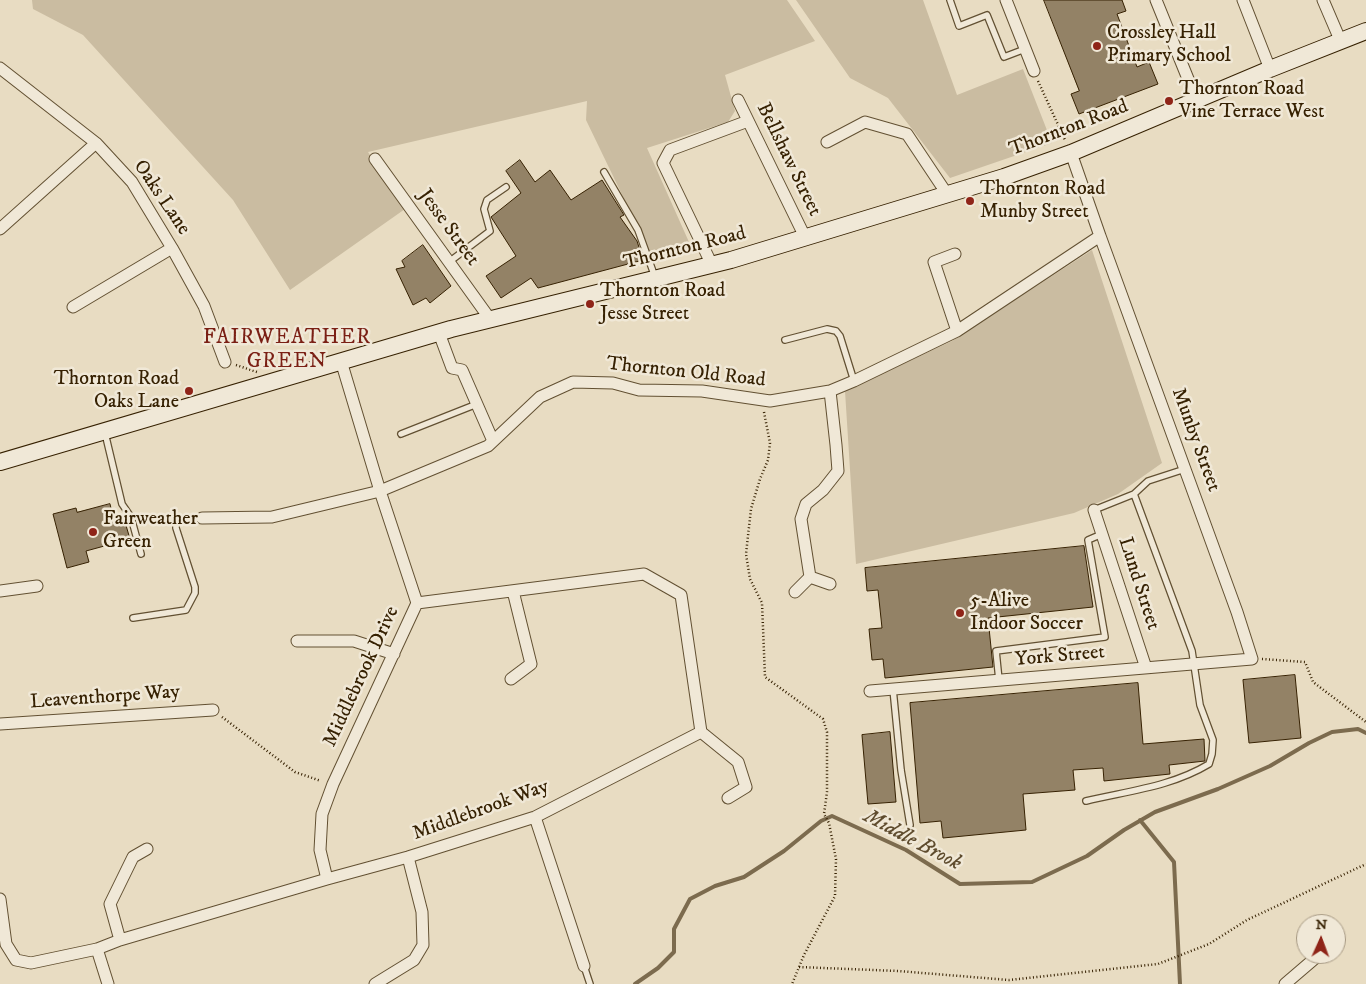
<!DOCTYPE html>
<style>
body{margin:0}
#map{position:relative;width:1366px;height:984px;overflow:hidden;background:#e8dcc2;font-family:"IM FELL DW Pica",serif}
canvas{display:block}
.north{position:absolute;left:1296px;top:914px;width:50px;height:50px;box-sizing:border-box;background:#f0e8d7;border:1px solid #a69882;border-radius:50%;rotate:2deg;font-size:14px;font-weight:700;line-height:20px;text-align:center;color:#362102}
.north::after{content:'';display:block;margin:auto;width:18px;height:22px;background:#8f2418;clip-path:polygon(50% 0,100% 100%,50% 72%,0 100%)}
</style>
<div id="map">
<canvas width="1366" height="984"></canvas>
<div class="north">N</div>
</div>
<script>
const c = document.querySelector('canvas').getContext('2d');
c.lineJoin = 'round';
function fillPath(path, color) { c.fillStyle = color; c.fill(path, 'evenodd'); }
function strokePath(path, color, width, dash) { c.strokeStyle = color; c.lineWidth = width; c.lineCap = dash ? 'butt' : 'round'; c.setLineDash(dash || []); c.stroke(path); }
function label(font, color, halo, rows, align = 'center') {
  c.font = font + ' "IM FELL DW Pica",serif'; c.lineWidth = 5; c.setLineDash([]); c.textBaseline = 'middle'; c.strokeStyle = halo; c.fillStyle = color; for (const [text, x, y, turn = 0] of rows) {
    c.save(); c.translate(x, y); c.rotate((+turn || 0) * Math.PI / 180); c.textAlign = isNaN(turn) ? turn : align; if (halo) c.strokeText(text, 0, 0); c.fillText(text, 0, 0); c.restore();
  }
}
const green = new Path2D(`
 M32,0H787L815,41L725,75L735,111L728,122L647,148L693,251L655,263L586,120L587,101L368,152L405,209L290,290L233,200L83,35L33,9Z
 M796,0H923L957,95L1023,69L1052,143L950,178L888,98L850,78Z
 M1092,250L1162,463L1118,494L1074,513L856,564L845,391L952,341Z`);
const stream = new Path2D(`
 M1140,820L1174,862L1180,984
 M635,984L658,968L674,952V929L690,899L715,886L744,877L784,851L821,821L832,816L906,850L960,884L1032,882L1087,856L1124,830L1155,812L1218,789L1270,766L1309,743L1332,732L1358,729L1366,733`);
const building = new Path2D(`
 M1044,0H1122L1126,11L1117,14L1137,67L1149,62L1158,84L1079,114L1071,94L1079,91Z
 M520,160L535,182L550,170L571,200L602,180L624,215L620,217L637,241L643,260L538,288L531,278L501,298L486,276L516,256L491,217L521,193L506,171Z
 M423,245L451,286L430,303L426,298L413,305L396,269L405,267L402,261Z
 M110,504L115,525L125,522L130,539L86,551L89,562L67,568L53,514L76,508L77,512Z
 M1084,546L1093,607L988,618L993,667L885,678L883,659L872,660L869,629L882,628L878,590L867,591L865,568Z
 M1295,675L1301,738L1249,743L1243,680Z
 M1138,683L1143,744L1204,739L1205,761L1169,765L1170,774L1104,781L1103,768L1073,770L1075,790L1023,794L1026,830L943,838L941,821L920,823L910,703Z
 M890,732L896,802L868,804L862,735Z`);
const path = new Path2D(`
 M1038,81L1065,140
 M236,365L257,372
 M764,412L770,443L768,460L760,479L751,509L746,554L750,579L762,603L765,677L823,719L827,732V792L824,814L829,823L836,859L835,896L804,955L792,984
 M1262,659L1305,662L1313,682L1366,722
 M222,717L295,772L321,781
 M799,967L898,971L1009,980L1158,964L1209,944L1247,920L1366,864`);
const lane = new Path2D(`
 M950,0L959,26L987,15L1004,57L1025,49
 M604,172L638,230L655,277
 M449,262L490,231L484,209L487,200L506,187
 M785,340L827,329L836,331L840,336L854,381
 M105,433L122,504L131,517L141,554
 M401,434L477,404
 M1094,510L1134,494L1148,481L1185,469
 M133,618L186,610L195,593V587L176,528V524L181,519L202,518
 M999,680L996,651L1105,637L1088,540L1102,534
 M893,689L901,770L910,825
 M1086,801C1127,791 1171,787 1209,764L1212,754L1213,740L1200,705L1192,651L1134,494
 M584,966L590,984`);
const street = new Path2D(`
 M1006,0L1034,71
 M1156,0L1197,101
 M1243,0L1270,69
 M1323,0L1341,42
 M0,68L96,143L132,182L172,248L204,306L225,362
 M738,100L805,237
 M827,142L865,122L907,134L947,194
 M375,159L490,319
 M0,229L96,143
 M955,254L934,262L957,331
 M712,265L663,163L670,150L748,121
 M73,307L172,248
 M439,333L452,368L462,370L493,441
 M830,391L836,445L838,471L823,490L806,504L801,519L810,577L830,584
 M1094,510L1146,668
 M202,518L272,517L380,491L488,446L540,397L573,382L613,383L639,390L702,391L770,401L830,391L854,381L957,331L1100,236L1071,153
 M0,591L37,586
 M795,592L810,577
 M297,641H354L394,654
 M511,679L531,664L513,591
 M870,691L1252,659L1237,612L1100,236
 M0,724L213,710
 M701,732L738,762L746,787L728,798
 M535,817L584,966
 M327,879L320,850L322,814L333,784L417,603L380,491L341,361
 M0,899L6,944L16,960L31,963L97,949L120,940L327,879L408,857L535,817L701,732L681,595L644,574L417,603
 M120,940L110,904L133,857L147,849
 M97,949L108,984
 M375,984L414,960L423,945L422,912L408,857
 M1285,984L1320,954`);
const secondary = new Path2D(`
 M0,462L451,329L731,260L1004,177L1071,153L1270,69L1366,31`);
const markers = [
 [1097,46,5,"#8f2418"],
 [1169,101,5,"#8f2418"],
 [970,201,5,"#8f2418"],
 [590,304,5,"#8f2418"],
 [189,391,5,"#8f2418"],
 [93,532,5,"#8f2418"],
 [960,613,5,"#8f2418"]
];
const poiNames = [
 ["Crossley Hall",1107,34],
 ["Primary School",1107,57],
 ["Thornton Road",1179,90],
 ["Vine Terrace West",1179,113],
 ["Thornton Road",980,190],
 ["Munby Street",980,213],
 ["Thornton Road",600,292],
 ["Jesse Street",600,315],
 ["Thornton Road",179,380,"right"],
 ["Oaks Lane",179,403,"right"],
 ["Fairweather",103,520],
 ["Green",103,543],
 ["5-Alive",970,602],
 ["Indoor Soccer",970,625]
];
const streetNames = [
 ["Thornton Road",1069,129,-21],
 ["Bellshaw Street",788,160,64],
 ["Oaks Lane",161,198,56],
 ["Jesse Street",448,228,54],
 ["Thornton Road",685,249,-14],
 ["Thornton Old Road",686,373,6],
 ["Munby Street",1195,440,70],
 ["Lund Street",1138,584,72],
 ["York Street",1060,657,-5],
 ["Middlebrook Drive",362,677,-65],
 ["Leaventhorpe Way",105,698,-4],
 ["Middlebrook Way",481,811,-20]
];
const neighbourhoodNames = [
 ["FAIRWEATHER",287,339],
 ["GREEN",287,363]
];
const waterNames = [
 ["Middle Brook",912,841,28]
];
fillPath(green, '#cabca1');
strokePath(stream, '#7c6b4e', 4);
fillPath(building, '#938266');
strokePath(building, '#362102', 1);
strokePath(lane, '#625032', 8);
strokePath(street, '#625032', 13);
strokePath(secondary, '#362102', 18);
strokePath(path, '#362102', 2.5, [1, 2.5]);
strokePath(lane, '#f0e8d7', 5.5);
strokePath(street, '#f0e8d7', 11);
strokePath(secondary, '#f0e8d7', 16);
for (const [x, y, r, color] of markers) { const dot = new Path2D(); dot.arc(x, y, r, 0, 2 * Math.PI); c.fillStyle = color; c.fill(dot); strokePath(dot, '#f0e8d7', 2); }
label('20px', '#362102', '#f0e8d7', poiNames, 'left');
label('20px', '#362102', '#f0e8d7', streetNames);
c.letterSpacing = '1px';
label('21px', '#7a1f14', '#f0e8d7', neighbourhoodNames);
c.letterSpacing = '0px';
label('italic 21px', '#5f4c2e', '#f0e8d7', waterNames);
</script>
